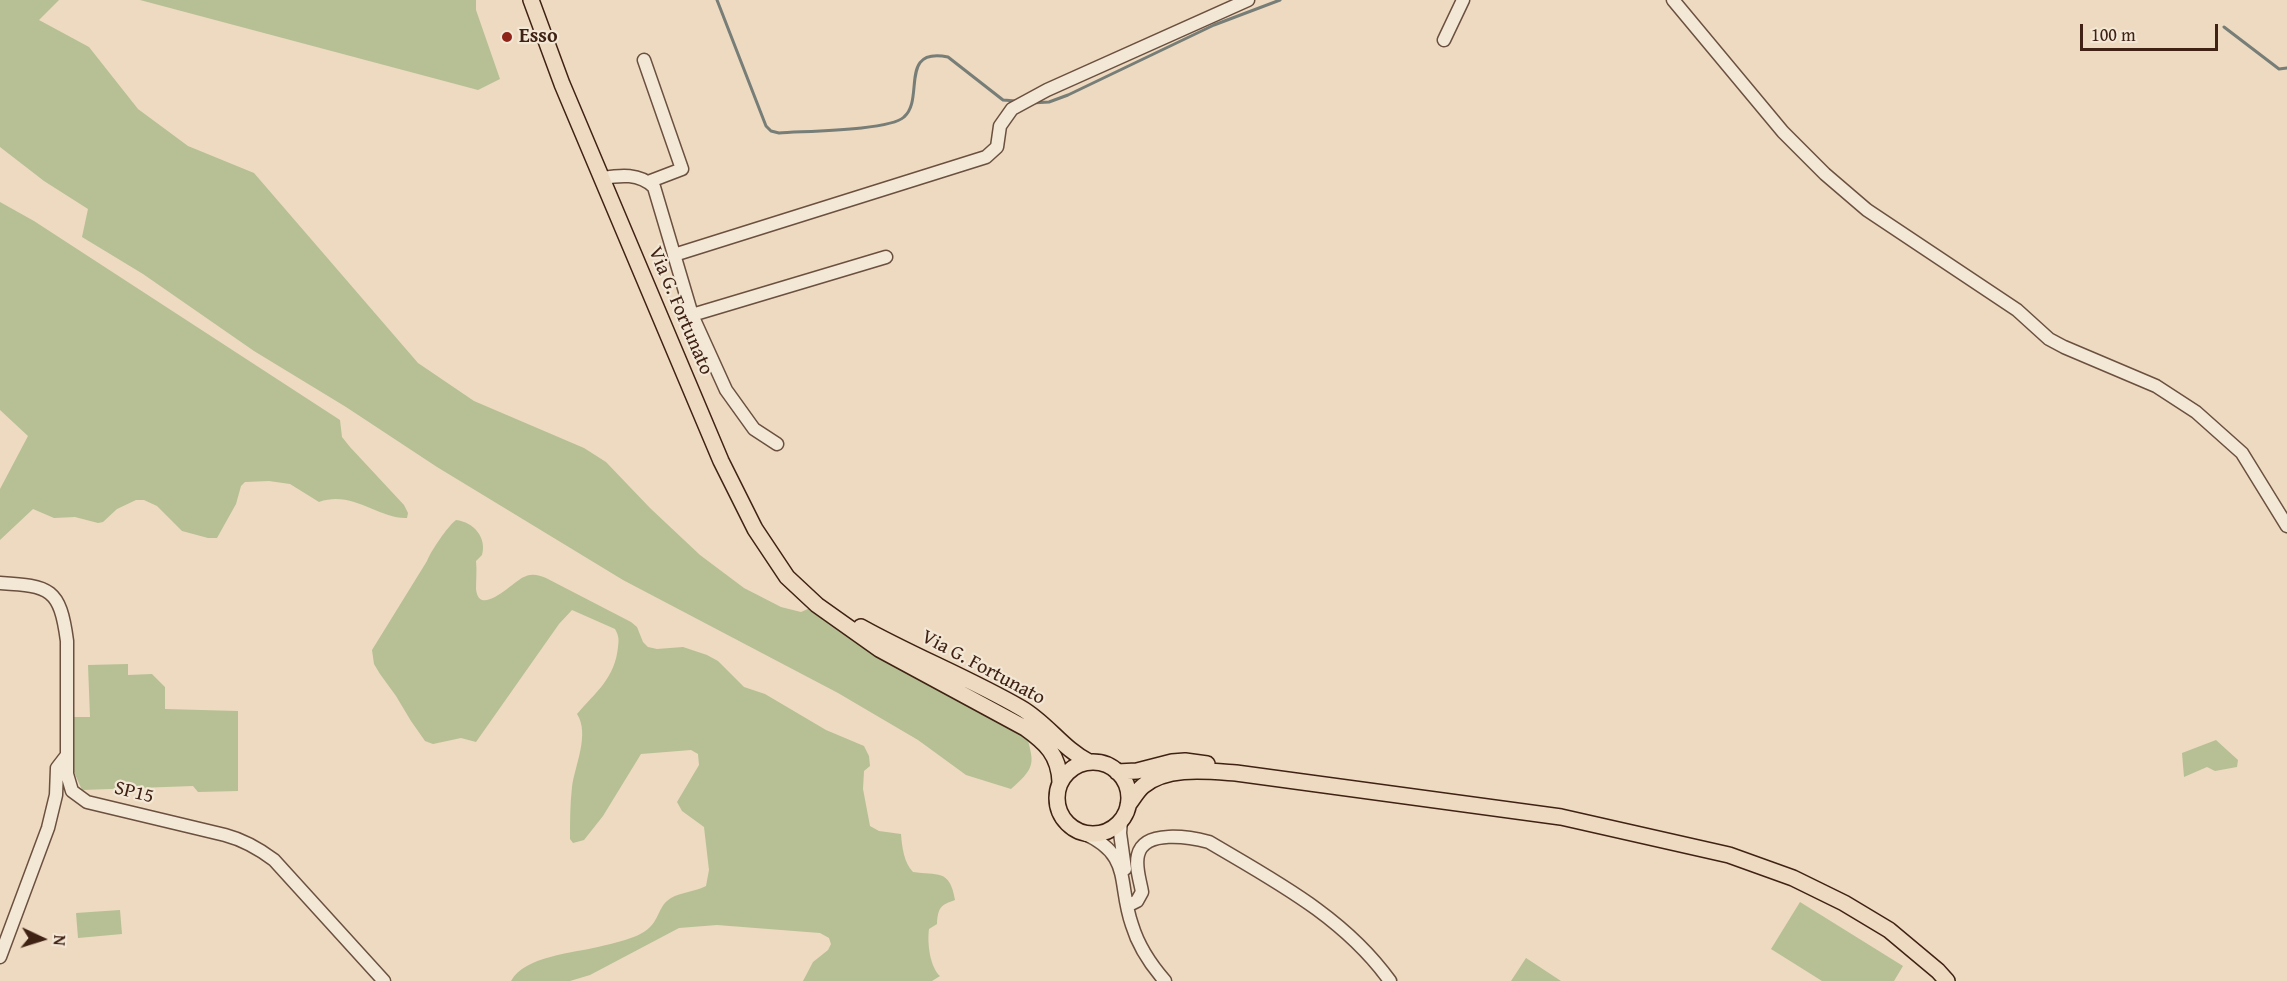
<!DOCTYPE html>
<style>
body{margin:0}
#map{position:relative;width:2287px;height:981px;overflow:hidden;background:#eddac0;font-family:"Gentium Book Plus",serif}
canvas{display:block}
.north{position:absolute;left:12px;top:909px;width:60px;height:60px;-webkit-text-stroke:4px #f3e7d6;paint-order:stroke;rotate:94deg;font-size:16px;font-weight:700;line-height:24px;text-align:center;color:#402214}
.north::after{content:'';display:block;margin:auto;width:21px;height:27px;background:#402214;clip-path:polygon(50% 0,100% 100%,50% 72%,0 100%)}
.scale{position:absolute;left:2080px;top:24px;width:138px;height:27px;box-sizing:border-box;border:3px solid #402214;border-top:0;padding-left:8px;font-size:18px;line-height:21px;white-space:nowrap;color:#402214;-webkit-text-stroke:4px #f3e7d6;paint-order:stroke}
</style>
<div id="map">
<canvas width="2287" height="981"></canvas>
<div class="north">N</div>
<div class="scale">100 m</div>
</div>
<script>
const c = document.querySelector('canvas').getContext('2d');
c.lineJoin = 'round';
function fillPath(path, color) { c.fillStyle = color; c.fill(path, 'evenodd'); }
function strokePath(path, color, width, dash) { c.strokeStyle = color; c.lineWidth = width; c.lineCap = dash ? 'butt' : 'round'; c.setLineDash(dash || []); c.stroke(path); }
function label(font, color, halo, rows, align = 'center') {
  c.font = font + ' "Gentium Book Plus",serif'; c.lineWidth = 4.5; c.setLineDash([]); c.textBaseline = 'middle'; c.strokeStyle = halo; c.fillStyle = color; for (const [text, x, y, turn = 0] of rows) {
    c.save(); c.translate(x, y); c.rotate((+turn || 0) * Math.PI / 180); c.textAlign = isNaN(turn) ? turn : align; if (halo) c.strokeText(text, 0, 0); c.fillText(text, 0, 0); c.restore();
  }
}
const green = new Path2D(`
 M0,0H59L39,20L89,47L138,109L188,146L254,173L418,363L474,401L584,448L606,462L650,508L700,555L744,588L781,607L801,612L817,605L1025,728C1032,761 1040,764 1011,789L966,775L918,740L838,693L623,580L437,467L346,407L254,351L143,274L82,237L88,209L44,181L0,147Z
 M140,0H476V10L500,79L478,90Z
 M0,202L34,221L340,420L342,437L350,447L404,505L408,513L407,518C378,519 353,490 319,502L290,484L269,481L245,482L241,486L236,504L217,538H208L182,531L157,506L144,500H136L117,509L103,522L98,523L75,517L54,518L33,509L0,540V489L28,436L0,410Z
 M456,520C474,522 487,538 482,555L476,561C477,570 476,580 476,589C479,619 515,580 524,577C531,573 539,575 546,578L631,622L637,627L643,642L648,647L657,649L683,647L707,655L718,661L744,687L765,694L826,730L864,746L869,756L870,766L864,771L863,789L870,826L879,831L901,834C902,847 904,863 913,872C937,876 950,868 955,900C941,905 938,907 937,924L929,929C927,943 930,967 940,976L932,981H803L813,962L828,950L831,944L829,938L820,933L717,925L679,928L590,975L570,981H511C525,956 573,953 598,947C613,943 638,939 650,927C659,919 659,905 671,898C681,892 695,892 706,886L709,870L704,827L682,811L677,802L699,765L698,754L691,750L641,754L603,816L584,840L573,843L570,839C570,822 570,805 572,787C575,765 590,734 577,714C596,692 615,678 618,647C619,640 619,636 615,629L572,610L559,624L476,742L461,738L433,744L425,741L411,721L396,696L380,674L374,664L372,650L427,561C431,551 447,527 456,520Z
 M128,664V675L152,674L165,687V709L238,711V791L198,792L193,786L82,790L74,772V717H90L88,665Z
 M2216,740L2238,760L2237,767L2215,771L2207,767L2184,777L2182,753Z
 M1800,902L1903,966L1894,981H1822L1771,949Z
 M120,910L122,934L78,938L76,913Z
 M1526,958L1561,981H1511Z`);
const stream = new Path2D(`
 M717,0L766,126L771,131L779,133C803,131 889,131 904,117C925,99 898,47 948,57L1003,100L1016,101
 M2224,27L2279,69L2287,68
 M1031,103L1049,102L1068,95L1214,25L1280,0`);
const minor = new Path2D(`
 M1673,0L1783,132L1825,174L1867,210L2017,310L2049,339L2064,347L2156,386L2196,412L2242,453L2287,526
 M1444,40L1463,0
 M644,60L682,169L648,182
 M602,178C621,175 639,173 654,187L692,315L726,390L754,429L777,444
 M674,255L986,157L997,147L1000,126L1012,109L1047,90L1248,0
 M692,315L886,257
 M0,583C50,586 60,588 67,641V774L72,791L87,802L225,835C244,840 258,848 274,860L384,981
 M1121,820L1120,833L1125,869
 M1083,833C1133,855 1117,882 1132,925C1138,945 1151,965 1165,981
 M1127,906L1137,901L1142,892C1140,880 1135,867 1138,855C1144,829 1190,837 1209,842C1275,881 1344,917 1390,981
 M0,957L48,828L56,795L57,768L67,755`);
const major = new Path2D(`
 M531,0L562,84L721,461L755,529L787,577L817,605L879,649L1025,728C1046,743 1059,755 1060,782
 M861,627C913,656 969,678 1021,708C1047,723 1063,749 1089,762
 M1057 798a36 36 0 1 1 72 0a36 36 0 1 1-72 0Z
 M1117,772L1137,771L1172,762L1185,761L1207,764
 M1128,805C1133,799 1137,791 1143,786C1167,766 1207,771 1236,773L1561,817L1729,855L1793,878L1844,903L1889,930L1938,971L1947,981`);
const markers = [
 [507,37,6,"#8f2418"]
];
const poiNames = [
 ["Esso",519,37]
];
const streetNames = [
 ["Via G. Fortunato",680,311,67],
 ["Via G. Fortunato",983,668,28],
 ["SP15",134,793,14]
];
fillPath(green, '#b6c094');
strokePath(stream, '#777d77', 3);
strokePath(minor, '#6b503f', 15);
strokePath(major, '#402214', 18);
strokePath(minor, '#f3e7d6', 12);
strokePath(major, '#eddac0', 15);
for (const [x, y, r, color] of markers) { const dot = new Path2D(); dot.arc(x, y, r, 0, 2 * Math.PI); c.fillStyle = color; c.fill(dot); strokePath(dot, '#f3e7d6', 2); }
label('bold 20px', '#402214', '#f3e7d6', poiNames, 'left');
label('20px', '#402214', '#f3e7d6', streetNames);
</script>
